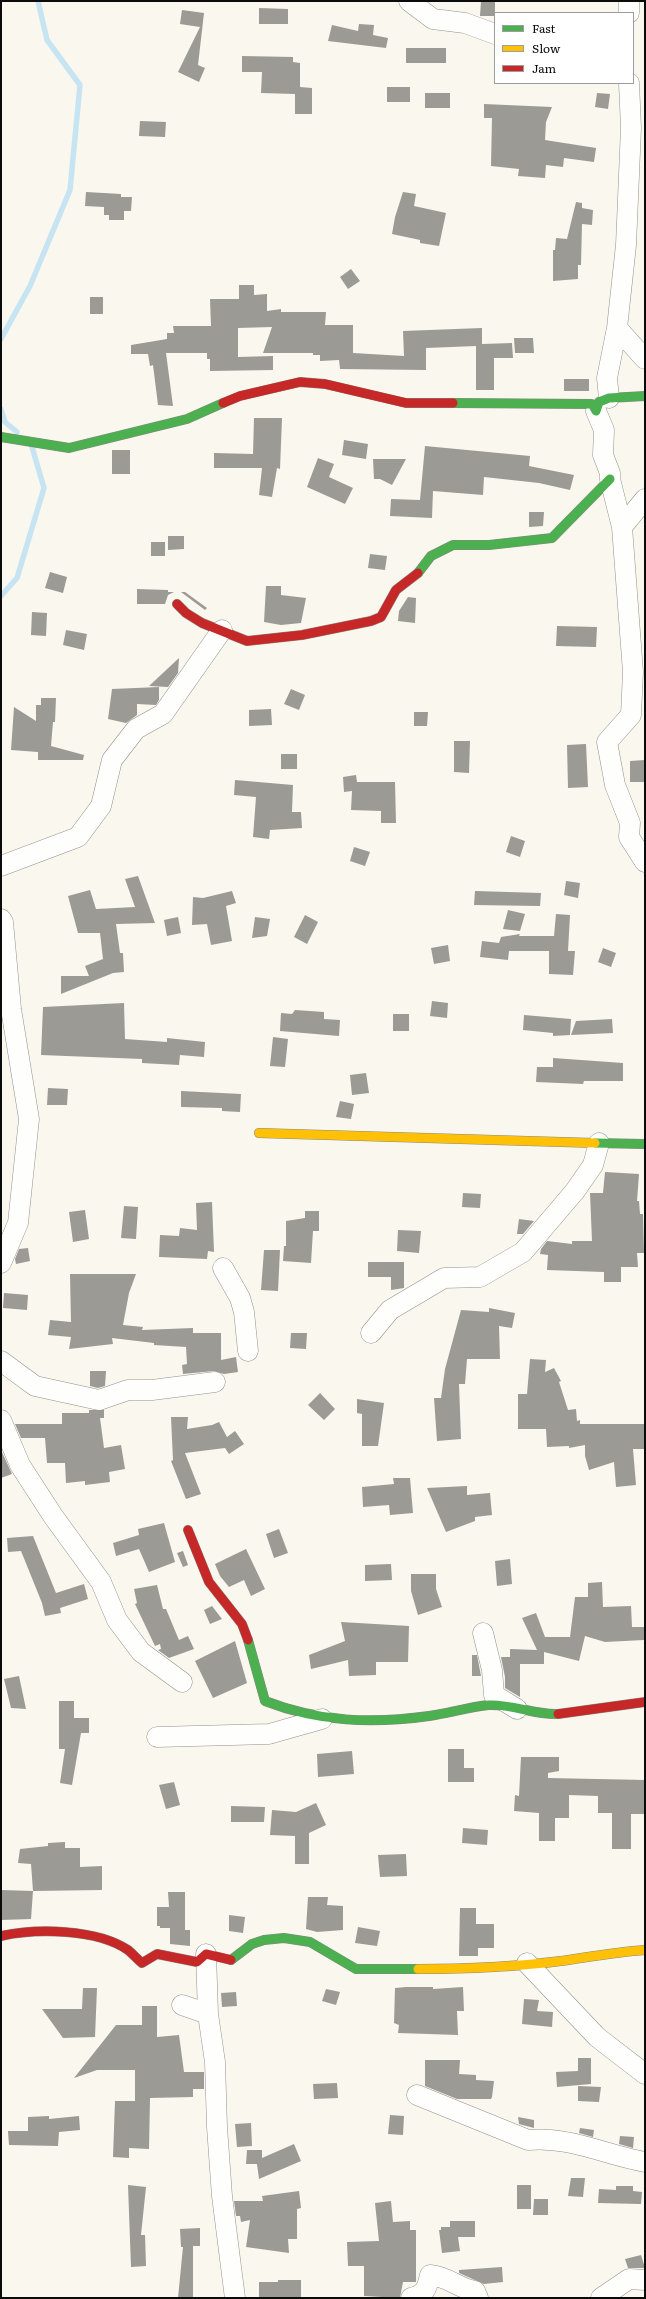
<!DOCTYPE html>
<style>
body{margin:0}
#map{position:relative;width:646px;height:2299px;overflow:hidden;background:#faf7ee;font-family:Literata,serif}
canvas{display:block}
.frame{position:absolute;inset:0;border:2px solid #0b0b0b;pointer-events:none}
.legend{position:absolute;left:494px;top:12px;width:140px;height:72px;box-sizing:border-box;background:#fff;border:1px solid #9d9d9d;margin:0;padding:5px 7px;list-style:none;font-size:12px;color:#0b0b0b}
.legend li{display:flex;align-items:center;gap:8px;height:20px}
.legend b{width:20px;border:1px solid #9d9d9d}
</style>
<div id="map">
<canvas width="646" height="2299"></canvas>
<div class="frame"></div>
<ul class="legend">
<li><b style="height:5px;background:#4caf50"></b>Fast</li>
<li><b style="height:5px;background:#ffc107"></b>Slow</li>
<li><b style="height:5px;background:#c62828"></b>Jam</li>
</ul>
</div>
<script>
const c = document.querySelector('canvas').getContext('2d');
c.lineJoin = 'round';
function strokePath(path, color, width, dash) { c.strokeStyle = color; c.lineWidth = width; c.lineCap = dash ? 'butt' : 'round'; c.setLineDash(dash || []); c.stroke(path); }
function fillPath(path, color) { c.fillStyle = color; c.fill(path, 'evenodd'); }
const stream = new Path2D(`
 M1,339L30,286L70,190L80,85L47,40L38,1
 M1,409L5,422L17,432
 M1,596L17,578L44,488L32,447`);
const building = new Path2D(`
 M481,1H495V16H480Z
 M259,8L288,9V24H259Z
 M182,10L204,13L198,65L205,68L199,82L178,72L200,27L180,24Z
 M359,24L374,25L373,35L388,38L386,48L328,41L332,25L358,31Z
 M406,48H446V63H406Z
 M242,56L293,57V62L300,63V87L312,88V114H295V94L261,93L262,72H242Z
 M387,87H410V102H387Z
 M425,93H450V108H425Z
 M597,93L610,94L608,109L595,107Z
 M484,104L552,107L546,122L545,140L596,148L594,162L564,158L563,167L546,165L545,178L518,176L519,169L491,166L492,118H484Z
 M140,121L166,122L165,137L139,136Z
 M86,192L121,194V197H132L131,211H124V220H109V215H104V207L85,206Z
 M403,192L416,194L414,206L446,213L439,246L420,243V240L392,234L395,217Z
 M576,202L582,203V208L593,210L592,225L582,224L581,265H578V279L553,281V250H555L556,238L567,239Z
 M351,269L360,281L348,289L340,277Z
 M239,285H254V295L267,294V311L281,309V312H326L325,325H353V353L404,356L403,331L482,328V344L512,343L513,358H494V390H476V346L426,348V370L340,369L339,360L320,361V355H313V353H263L272,327L238,328V357L273,356V370L210,371V359H207V353H166L173,406L158,405L153,365L150,366L148,354H131V345L167,339V333H174L173,326H211L210,299H239Z
 M90,297H103V314H90Z
 M514,338H533L534,353H515Z
 M564,379H589V391H564Z
 M254,418H282L280,469L277,468L272,497L259,495L262,468H214V453L253,454Z
 M344,440L368,444L366,459L342,455Z
 M425,446L530,456L529,466L574,475L570,490L539,483L484,477L483,495L433,491L432,518L390,516L391,499L420,500Z
 M112,450H130V474H112Z
 M318,458L334,464L329,477L353,488L345,504L307,487Z
 M373,459H406L392,485L380,479H374Z
 M529,512H544L543,526L529,527Z
 M168,536H184V549L168,550Z
 M151,542H165V556H151Z
 M370,554L387,556L385,570L368,568Z
 M50,572L67,577L63,593L45,588Z
 M266,586H281V595L306,598L301,623L281,625L264,622Z
 M137,589L168,590V592H174L168,595L165,604H137Z
 M181,592H185L207,608L205,610Z
 M408,597L416,598L415,623L398,621L399,611Z
 M32,612L47,613L46,636L31,635Z
 M557,626L597,627L596,647L556,646Z
 M66,630L87,634L84,650L63,645Z
 M179,658L178,673L168,687L149,686Z
 M159,687V700L156,705L137,704V715L126,723L108,719L112,689Z
 M291,689L305,695L299,710L284,704Z
 M41,698H56L55,722H53L51,746L84,755L83,760H38V752L11,750L14,707L36,721V705H41Z
 M271,709L272,725L249,726V710Z
 M414,712H428L427,726H414Z
 M454,741H470L469,773L454,772Z
 M586,744L588,787L568,788L567,745Z
 M281,754H297V769H281Z
 M645,760V782H630V761Z
 M356,775L357,782H395L396,823H381V811L351,810L352,791L344,792L343,777Z
 M235,780L293,785L292,812H301L302,828L270,830L269,839L253,837L256,797L234,795Z
 M511,836L525,841L520,857L506,852Z
 M354,847L370,852L365,866L350,861Z
 M138,876L155,923L116,924L120,953H123L124,972L113,973L61,994V976H89L85,966L103,959L100,933H78L68,896L90,890L96,909L135,907L125,879Z
 M566,881L580,883L578,898L564,895Z
 M232,891L236,903L226,906L232,941L211,945L207,924L192,925L193,897L203,898Z
 M475,891L541,893L540,906L474,905Z
 M508,910L525,914L520,931L503,929Z
 M556,914L570,915L568,951H575L573,975L549,974V951H509L508,960L480,957L482,941L499,943L501,937L520,934L519,936H554Z
 M305,915L318,922L307,944L294,937Z
 M178,917L181,933L167,936L164,920Z
 M255,917L270,919L267,936L252,938Z
 M448,945L450,961L434,964L431,948Z
 M603,948L616,953L611,967L598,962Z
 M432,1001L448,1003L447,1018L430,1016Z
 M124,1003L125,1039L167,1042V1038L205,1042L204,1057L180,1055L179,1065L142,1063V1059L41,1055L43,1007Z
 M295,1010L324,1012V1019L340,1020L339,1036L280,1031L281,1013L292,1014Z
 M393,1014H409V1031H393Z
 M524,1015L571,1019L570,1035L553,1036V1033L523,1030Z
 M612,1019L613,1033L571,1035L576,1021Z
 M273,1037L288,1039L285,1067L270,1066Z
 M553,1058L623,1063V1081H584L583,1084L536,1082L537,1067H553Z
 M366,1073L369,1093L352,1095L350,1075Z
 M48,1088L68,1089L67,1105H47Z
 M181,1091L241,1094L240,1112L222,1111V1108L181,1107Z
 M340,1101L354,1104L351,1119L336,1117Z
 M605,1172L639,1174L637,1201H639L640,1214H643L644,1253H637L638,1267H621V1282H604V1272L547,1270L548,1255L540,1254L541,1249L547,1241L572,1244V1241H592L590,1193H603Z
 M463,1193L481,1194L480,1208L462,1207Z
 M212,1202L214,1252L208,1251L207,1259L159,1257L160,1235L179,1236L180,1228L197,1230L196,1203Z
 M124,1206L138,1207L136,1239L121,1238Z
 M85,1210L89,1239L73,1242L69,1212Z
 M305,1211H319V1231H313L311,1263L283,1261L284,1246H286V1221L305,1218Z
 M519,1219L534,1221L523,1234H517Z
 M398,1230L421,1231L419,1253L397,1251Z
 M28,1248L30,1261L16,1264L15,1259L19,1249Z
 M264,1250H280L278,1291L261,1290Z
 M368,1262H404V1288L391,1290V1277H368Z
 M70,1274H136L129,1293L123,1325L143,1327L142,1330L193,1328V1333H221V1360L236,1357L238,1372L224,1374L214,1371L183,1374L182,1365L187,1364L186,1347L154,1345V1343L112,1338L113,1344L69,1349L71,1337L48,1335L50,1320L71,1322Z
 M4,1293L28,1295L27,1310L3,1308Z
 M489,1308L515,1313L512,1328L499,1326L500,1359H467L465,1384H459L461,1439L437,1441L434,1398H441L445,1369L461,1310L489,1312Z
 M291,1333H307L306,1349L290,1348Z
 M530,1359L546,1360L545,1372L554,1368L561,1381L559,1382L568,1410L576,1409L577,1421L580,1420V1424H645V1449H633L636,1485L616,1487L614,1462L589,1470L585,1456V1445L569,1448V1446L547,1447L546,1429H518V1394H527Z
 M90,1371H106L105,1386L98,1388L90,1386Z
 M320,1393L335,1409L324,1420L308,1405Z
 M357,1399L384,1403L378,1446H362V1414L357,1413Z
 M89,1410H104V1418H100L104,1448L121,1445L125,1469L109,1472L110,1482L85,1485V1481L66,1483L65,1463H47L45,1438H21L15,1424H62V1413H89Z
 M171,1417H188L187,1429L212,1425L219,1422L227,1437L235,1431L244,1444L229,1454L225,1448L185,1453L201,1494L186,1499L171,1461L173,1460Z
 M1,1450L12,1474L1,1478Z
 M393,1478H410L413,1513L390,1515L389,1505L363,1507L362,1487L394,1484Z
 M467,1486V1495L490,1493L492,1515L475,1517V1521L446,1532L427,1488Z
 M164,1523L175,1562L149,1572L139,1549L116,1556L113,1543L139,1535L138,1529Z
 M279,1529L288,1553L274,1558L266,1534Z
 M33,1536L56,1593L84,1584L88,1599L60,1608L61,1613L45,1616L42,1603L21,1551L8,1552L7,1538Z
 M246,1549L265,1589L251,1596L244,1580L229,1587L220,1576L215,1564Z
 M183,1551L188,1565L183,1567L177,1553Z
 M510,1559L512,1584L497,1586L495,1561Z
 M391,1564L392,1580L365,1581V1565Z
 M411,1574H436V1589L442,1607L418,1615L411,1591Z
 M602,1582L603,1607L631,1606L632,1627H644V1640L605,1642L585,1636L579,1661L544,1652V1664H520V1697L505,1688V1677L501,1657H510V1649L537,1650L522,1618L536,1613L545,1637H570L575,1597H588V1583Z
 M157,1585L163,1609H166L179,1640L188,1636L194,1649L169,1658L158,1650L161,1649L160,1644L155,1646L135,1604L137,1603L134,1589Z
 M212,1606L222,1619L210,1624L204,1610Z
 M341,1622L409,1626L408,1662H376V1675L349,1676L348,1660L311,1669L309,1655L345,1641Z
 M235,1641L247,1683L213,1698L195,1661Z
 M472,1655H477L481,1676H472Z
 M19,1676L26,1709L11,1708L4,1679Z
 M59,1701H74V1718H89V1733H81L72,1785L60,1783L65,1749H59Z
 M448,1749H464V1768H474V1782H448Z
 M352,1751L354,1774L318,1777L317,1754Z
 M521,1757H559V1771L548,1773V1778L645,1780V1814H631V1849H612V1813H598V1796L569,1795V1818H555V1841H539V1813L514,1811L515,1795L519,1796Z
 M174,1782L180,1805L166,1809L159,1785Z
 M316,1803L326,1825L309,1833V1864H295V1836L270,1835L272,1810L296,1812Z
 M231,1806L265,1807L264,1822H231Z
 M463,1828L488,1830L487,1845L462,1843Z
 M65,1842V1848H80V1867L102,1866V1890L33,1891L31,1864L18,1863L20,1849L48,1846V1843Z
 M406,1854L407,1876L380,1877L378,1855Z
 M1,1890L33,1891L31,1919L1,1920Z
 M168,1892H185V1930H190V1946L170,1944V1928H160V1926H157V1907H169Z
 M308,1897H328L327,1905L343,1906V1930L317,1932L306,1929Z
 M460,1908H476V1924H494V1948H478V1956H459Z
 M229,1915L245,1917L243,1933L229,1931Z
 M358,1927L380,1931L377,1946L355,1943Z
 M406,1987H433V1989L463,1987L464,2011H457L458,2035L398,2033L399,2025L394,2023L395,1988Z
 M83,1988H97L95,2037L63,2038L42,2009H82Z
 M326,1989L340,1992L336,2005L322,2001Z
 M236,1992L237,2006L222,2007L221,1993Z
 M524,1999L539,2000L537,2011L553,2012L552,2027L522,2024Z
 M142,2006H157V2037L179,2035L184,2072H204V2089H193V2097L150,2098L149,2149L129,2148V2158L113,2157L115,2101H135V2070H97L74,2078L116,2025H142Z
 M578,2058H591V2084L557,2087L556,2072L578,2071Z
 M425,2060H460L459,2074L476,2075V2080L494,2081L492,2097L491,2099H457L425,2086Z
 M337,2083L338,2098L314,2099L313,2084Z
 M578,2086L601,2087L599,2102L578,2101Z
 M390,2115L404,2116L403,2135L388,2134Z
 M49,2116V2119L79,2116L80,2130L59,2132L58,2146L9,2145L8,2131H28V2117Z
 M518,2117L534,2120V2128L519,2124Z
 M251,2123L252,2146L237,2147L235,2124Z
 M580,2128L594,2130L593,2137L579,2133Z
 M620,2136L634,2137L633,2148L619,2144Z
 M294,2144L301,2161L259,2179L257,2164H246L247,2150H262V2158Z
 M571,2178H585L583,2197L568,2196Z
 M128,2185L146,2187L141,2235H145L146,2266L131,2267Z
 M517,2185H531V2209H517Z
 M616,2186H633V2191L642,2192L641,2204L598,2203L599,2189L616,2190Z
 M299,2191L301,2208L297,2209V2239H288L289,2253L246,2247L250,2220L241,2222L240,2216H236L234,2201H263L262,2196Z
 M534,2199H548V2215H533Z
 M391,2201L393,2222L410,2221V2230H416V2282H403L400,2298L364,2296V2266H348L347,2242L379,2241L375,2203Z
 M450,2221H475V2237H458L460,2251L442,2253L439,2230H441V2227H450Z
 M200,2228V2246H193V2298H178L183,2247H181L180,2229Z
 M641,2255L645,2268H628L625,2259Z
 M502,2267L503,2282L484,2284L459,2273V2270Z
 M278,2280H301V2297L259,2298V2282H278Z`);
const street = new Path2D(`
 M409,1L433,19L465,23L495,34
 M629,13V1
 M617,328L645,359
 M609,398L607,378L617,328L626,245L631,128L629,83
 M596,411L604,430L603,455L610,473V479L622,527L633,672L631,715L607,742L615,785L630,823L629,837L645,862
 M622,527L645,499
 M1,866L78,837L101,806L112,760L136,729L163,714L222,630
 M1,919L3,922L11,1009L29,1119L18,1223L1,1263
 M223,1268L240,1298L244,1312L248,1351
 M371,1333L390,1310L444,1278L480,1277L523,1252L575,1191L593,1165L599,1143
 M1,1361L35,1386L99,1400L128,1390H152L215,1382
 M1,1420L20,1465L53,1516L101,1582L117,1620L141,1652L182,1682
 M483,1633L492,1670L494,1695L517,1709
 M157,1737L269,1734L322,1719
 M206,1954L208,2014L215,2062L217,2127L222,2196L235,2298
 M527,1963L597,2037L645,2074
 M182,2005L208,2014
 M417,2095L528,2140C569,2136 606,2155 645,2162
 M411,2298C426,2294 427,2288 430,2275C450,2277 457,2288 475,2291L478,2298
 M601,2298L629,2279L645,2280`);
const fast = new Path2D(`
 M453,403L592,404L596,411L599,402L609,398L645,396
 M1,437L69,448L187,419L223,403
 M418,573L431,556L453,545H489L552,538L610,479
 M595,1143L645,1144
 M248,1640L265,1701C319,1722 372,1724 429,1716C449,1713 469,1707 489,1705C513,1704 534,1715 558,1714
 M231,1960L252,1944L264,1940L284,1938L310,1942L356,1969H418`);
const slow = new Path2D(`
 M259,1133L595,1143
 M418,1969C465,1969 513,1967 561,1961C589,1957 616,1952 645,1950`);
const jam = new Path2D(`
 M223,403L240,396L300,382L325,384L406,403H453
 M177,604L186,613L202,623L247,641L302,635L371,621L381,617L396,590L418,573
 M188,1530L209,1582L242,1624L248,1640
 M558,1714L645,1702
 M1,1936C37,1928 97,1929 128,1950C133,1954 137,1959 142,1963L157,1954L197,1962L206,1954L231,1960`);
strokePath(stream, '#c7e4f2', 5.5);
fillPath(building, '#9c9a95');
strokePath(street, '#93918d', 21);
strokePath(fast, '#898884', 10);
strokePath(slow, '#898884', 10);
strokePath(jam, '#898884', 10);
strokePath(street, '#fefefc', 20);
strokePath(fast, '#4caf50', 9);
strokePath(slow, '#ffc107', 9);
strokePath(jam, '#c62828', 9);
</script>
